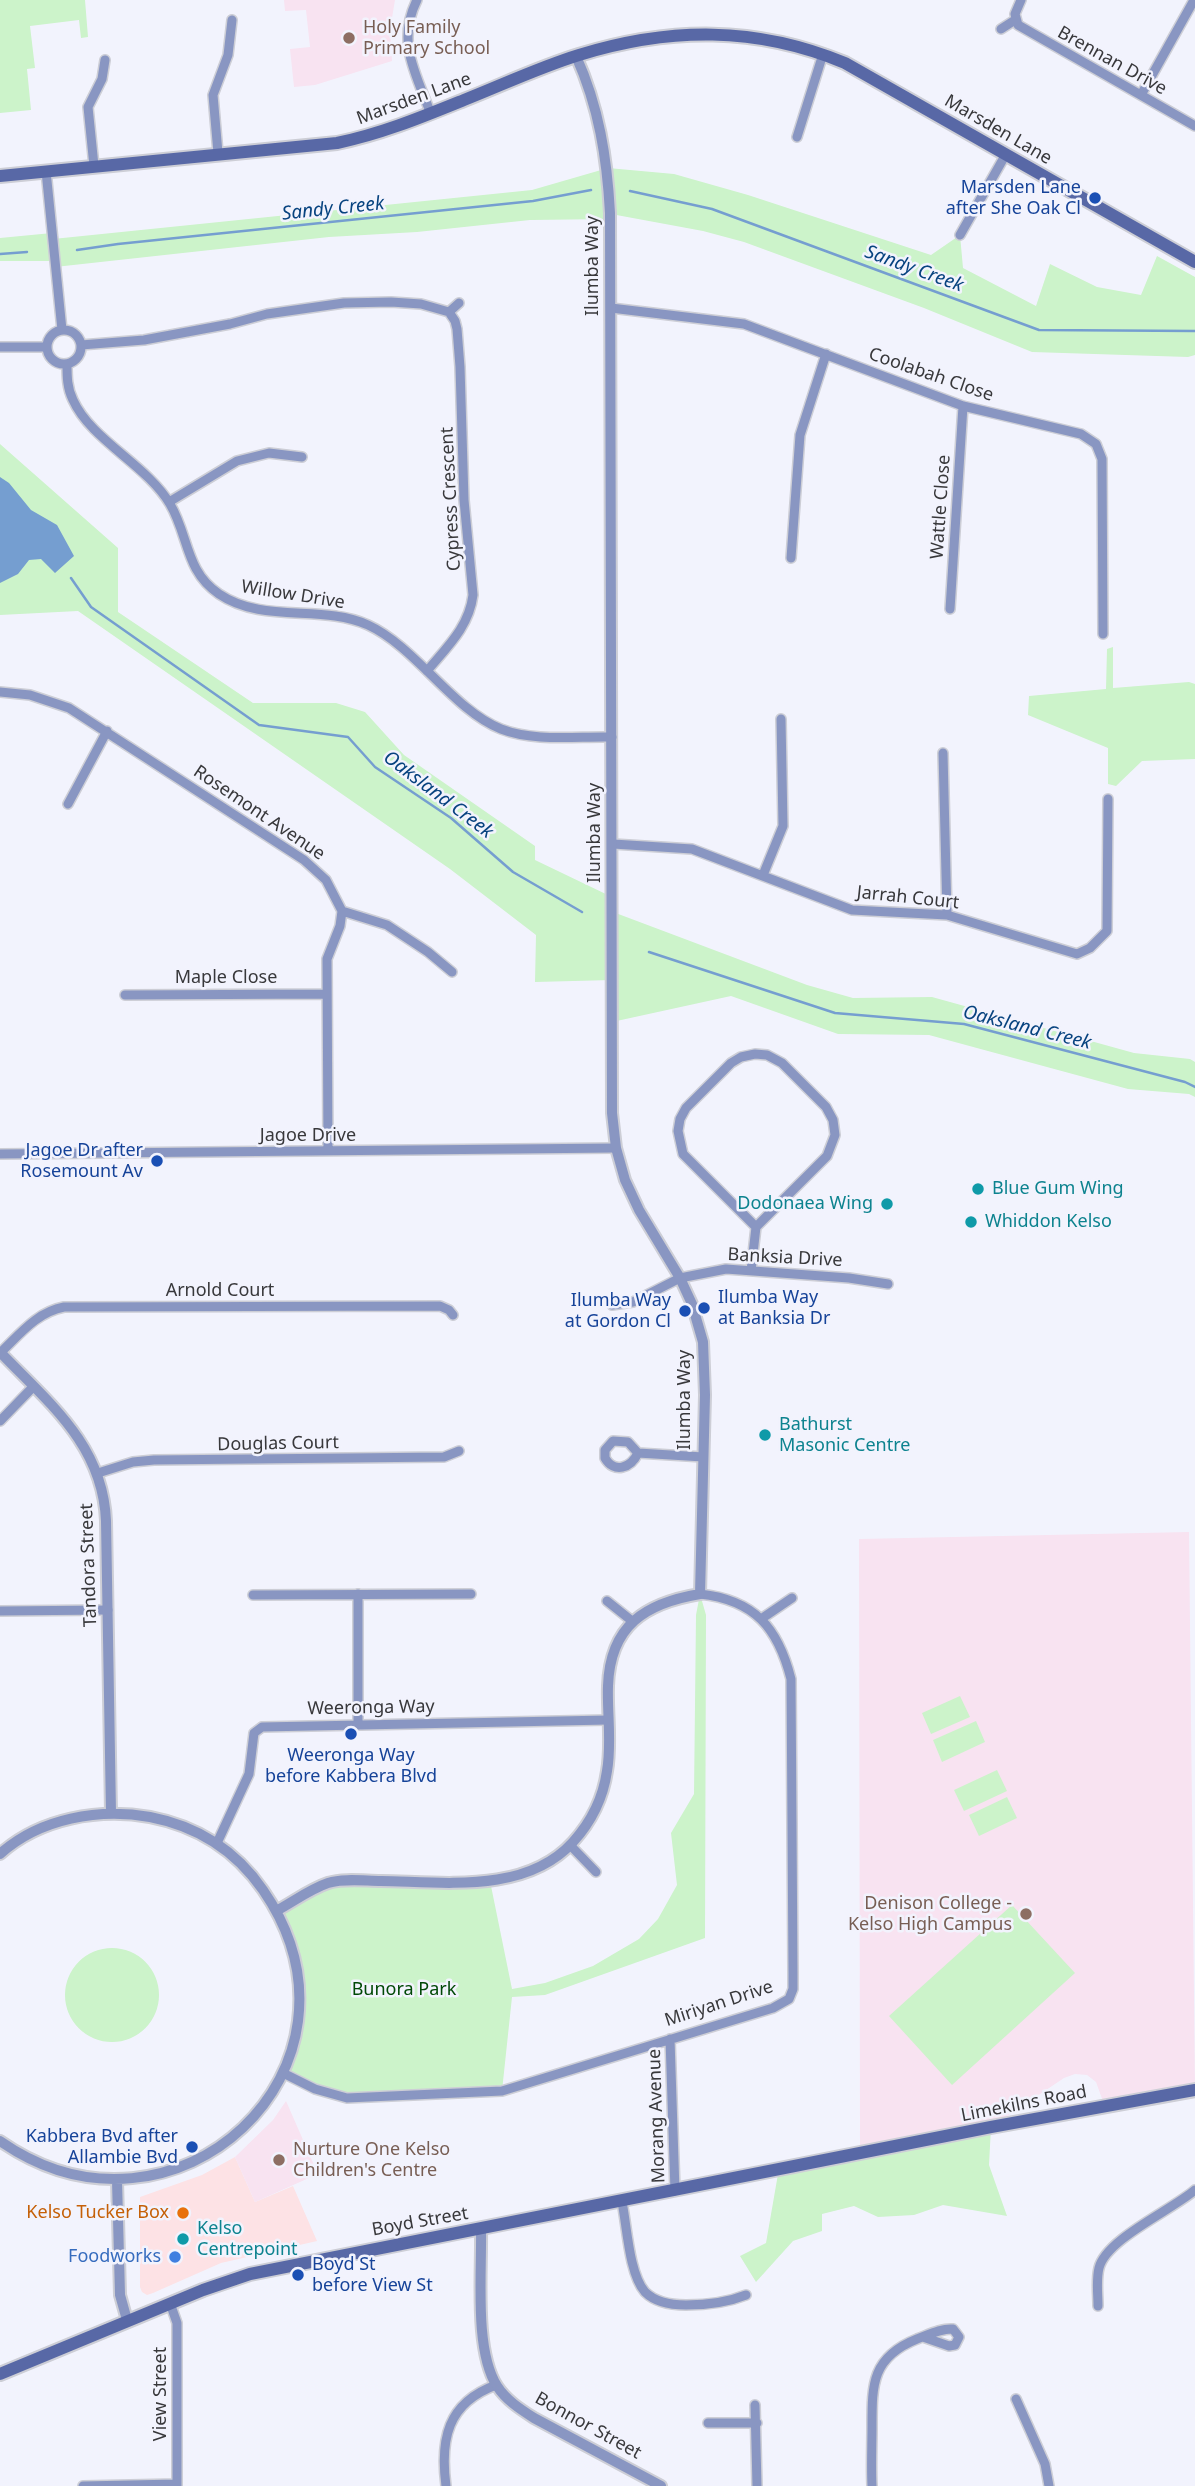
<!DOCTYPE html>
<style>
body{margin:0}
canvas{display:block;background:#f2f3fd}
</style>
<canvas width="1195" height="2486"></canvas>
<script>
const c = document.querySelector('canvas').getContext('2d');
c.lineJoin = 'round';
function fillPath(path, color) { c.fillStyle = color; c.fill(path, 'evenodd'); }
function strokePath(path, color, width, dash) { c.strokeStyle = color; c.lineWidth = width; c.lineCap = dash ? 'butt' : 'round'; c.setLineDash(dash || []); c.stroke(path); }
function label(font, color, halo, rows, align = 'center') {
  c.font = font + ' "Noto Sans",sans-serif'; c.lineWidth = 5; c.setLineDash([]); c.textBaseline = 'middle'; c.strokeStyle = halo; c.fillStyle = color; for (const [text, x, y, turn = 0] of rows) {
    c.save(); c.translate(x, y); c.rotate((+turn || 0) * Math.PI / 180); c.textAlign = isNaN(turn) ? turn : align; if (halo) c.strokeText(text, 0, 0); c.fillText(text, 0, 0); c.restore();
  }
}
const commercial = new Path2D(`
 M235,2157L255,2202L293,2186L317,2241L221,2263L153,2293L147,2295L142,2292L140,2287V2197L202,2175Z`);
const education = new Path2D(`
 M284,0H395L390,30L392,61L315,85L294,87L290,49L310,47L306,10L285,11Z
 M1189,1532L1195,2090L1105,2107L1096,2082L1087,2075L1075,2074L1064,2078L991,2127L860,2155L859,1539Z
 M286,2101L318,2174L255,2202L235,2157L273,2120Z`);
const green = new Path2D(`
 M0,0H85L88,37L81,38L79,20L30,26L35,68L27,69L31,110L0,113Z
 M608,168L674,174L748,195L931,255L960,235L963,268L1036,306L1050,264L1097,287L1141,295L1157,256L1195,277V355L1188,357L1032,352L924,308L744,242L703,231L611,214L610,219L530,220L417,232L329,237L55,267L54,261H0V238L52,233L53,239L532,190Z
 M0,444L118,548V612L253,703H336L365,712L404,755L535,846V860L612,897L613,912L807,985L853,998L932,997L1134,1053L1190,1059L1195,1062V1097L1189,1094L1128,1089L929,1035L838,1034L731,996L612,1022V980L535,982L536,935L450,869L78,611L0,615Z
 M1113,647V688L1189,682L1195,684V759L1142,761L1116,786L1108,784V748L1028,715L1029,696L1106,689L1107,649Z
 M700,1594L706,1615L705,1938L545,1995L512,1997L502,2091L347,2098L283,2073L292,2047L296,1970L276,1911L329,1883L490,1881L512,1989L545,1983L593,1966L639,1939L658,1919L677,1885L671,1833L694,1794L696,1615Z
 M960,1696L970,1717L931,1734L922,1713Z
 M976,1721L985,1742L942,1762L933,1740Z
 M997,1770L1007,1791L964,1811L954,1790Z
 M1007,1797L1017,1818L979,1836L969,1815Z
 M1012,1905L1075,1973L952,2085L889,2016Z
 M65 1995a47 47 0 1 1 94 0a47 47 0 1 1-94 0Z
 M991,2127L989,2165L1007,2216L943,2205L914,2215L878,2217L854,2206L822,2214V2231L793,2241L756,2282L740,2256L766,2243L778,2174Z`);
const water = new Path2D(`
 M0,477L9,483L31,510L57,525L74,556L55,573L41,559L29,560L18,574L0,583Z`);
const stream = new Path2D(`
 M630,191L712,209L1039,330L1195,331
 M77,250L118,244L533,201L591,190
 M0,254L27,252
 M71,578L91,607L259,725L348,737L375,767L451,818L513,872L582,912
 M649,952L835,1013L964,1024L1185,1082L1195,1087`);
const minor = new Path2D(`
 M417,0C396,42 416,74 431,114
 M1021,0L1015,14L1018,25L1195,126
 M1001,29L1015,20
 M1141,95L1194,0
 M797,137L823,54
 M218,153L213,95L228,55L232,20
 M94,166L88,107L102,79L105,60
 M46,171L62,330
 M960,235L1006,154
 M611,308L744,324L963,406L1081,434L1096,444L1102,459L1103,634
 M449,312L459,303
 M47 347a17 17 0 1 1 34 0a17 17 0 1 1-34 0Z
 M81,345L144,340L230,324L267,314L344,303L391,302L421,304L449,312L455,321L457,329L460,367L464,500L473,595C469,627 447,647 427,671
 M0,347H46
 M67,364C67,376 67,388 73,400C91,440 147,465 170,504C189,536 185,571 219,594C263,624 322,604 368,625C416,647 453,710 501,729C534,742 577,736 612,737
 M169,502L237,461L269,453L302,457
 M791,558L800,435L826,354
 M950,609L963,406
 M0,692L30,695L69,708L304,860L326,880L342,911L340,926L327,959L328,1151
 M943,753L947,915
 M68,804L107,731
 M613,844L692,849L852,910L947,915L1077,954L1090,948L1107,931L1108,799
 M763,875L783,826L781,719
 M342,911L387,925L428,952L452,972
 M125,995L326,994
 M0,1154L616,1148
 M751,1271L756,1227L827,1156L835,1135L833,1120L826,1107L782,1063L767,1055L755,1054L741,1057L731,1063L686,1108L680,1119L678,1131L683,1154L756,1227
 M612,1305L633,1302L680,1278L726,1269L849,1278L888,1284
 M0,1353C20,1334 37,1312 64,1307L440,1306L449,1310L453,1315
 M0,1421L33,1387
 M638,1453L628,1442L613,1441L605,1450V1458C614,1474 631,1468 638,1453L703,1457
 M98,1473L133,1462L154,1460L444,1457L459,1451
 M358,1594V1725
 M253,1595L471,1594
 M607,1601L632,1621
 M0,1611L108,1610
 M761,1619L792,1598
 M217,1843L249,1774L254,1733L262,1727L608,1720
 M570,1845L596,1872
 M670,2039L675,2191
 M283,2073L315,2089L347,2098L502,2091L773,2008L789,1999L793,1989V1973L791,1679C778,1628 755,1600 700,1594
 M622,2202C627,2226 629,2274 645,2292C656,2303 672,2305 686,2305C707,2305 726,2303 746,2295
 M170,2303L177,2323V2486
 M1098,2306C1098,2294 1096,2280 1099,2268C1106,2239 1172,2210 1195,2190
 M1016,2399L1045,2464L1049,2486
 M755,2405L757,2486
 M708,2423H757
 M83,2486L177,2484
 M446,2486C440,2440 447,2403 496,2385
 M872,2486C871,2466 872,2446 872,2426C872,2384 872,2357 917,2339C928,2335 941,2328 953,2329L959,2337L955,2345L949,2346L923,2337`);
const tertiary = new Path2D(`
 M0,1352C49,1403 103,1445 106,1521L111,1813
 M0,1854C40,1818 99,1808 150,1817C197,1826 236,1851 263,1890C385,2067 175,2263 0,2141
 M276,1911C293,1902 310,1889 328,1883C344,1878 365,1881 381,1881C444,1882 526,1894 573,1842C592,1821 603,1799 607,1771C612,1743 607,1714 608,1686C610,1625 646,1603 700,1594L705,1395L703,1342L692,1304L680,1278L639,1210L625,1180L616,1148L612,1113L610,213C607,158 599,107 576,56
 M117,2180L120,2295L127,2320
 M481,2229C482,2272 474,2350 497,2386C506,2400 520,2409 534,2418L661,2486`);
const secondary = new Path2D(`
 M0,176L337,143C381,134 422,117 464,100C502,85 540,67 579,55C670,27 756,26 845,63L1195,262
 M0,2374L203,2290L250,2274L991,2127L1195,2090`);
const markers = [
 [349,38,7,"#8d6e63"],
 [1095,198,7,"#1a4fb4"],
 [157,1161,7,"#1a4fb4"],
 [978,1189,7,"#0f9aa8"],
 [887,1204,7,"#0f9aa8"],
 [971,1222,7,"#0f9aa8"],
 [704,1308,7,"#1a4fb4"],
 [685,1311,7,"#1a4fb4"],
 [765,1435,7,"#0f9aa8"],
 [351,1734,7,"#1a4fb4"],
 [1026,1914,7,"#8d6e63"],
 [192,2147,7,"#1a4fb4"],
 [279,2160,7,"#8d6e63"],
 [183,2213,7,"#e8710a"],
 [183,2239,7,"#0f9aa8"],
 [175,2257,7,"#3f7fe0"],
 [298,2275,7,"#1a4fb4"]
];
const educationNames = [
 ["Holy Family",363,28],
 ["Primary School",363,49],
 ["Denison College -",1012,1904,"right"],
 ["Kelso High Campus",1012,1925,"right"],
 ["Nurture One Kelso",293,2150],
 ["Children's Centre",293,2171]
];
const streetNames = [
 ["Brennan Drive",1112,61,29],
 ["Marsden Lane",414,99,-20],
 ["Marsden Lane",998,130,30],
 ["Ilumba Way",593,266,-90],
 ["Coolabah Close",931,375,19],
 ["Cypress Crescent",451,499,-93],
 ["Wattle Close",941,507,-86],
 ["Willow Drive",293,595,9],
 ["Rosemont Avenue",259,813,34],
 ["Ilumba Way",595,833,-90],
 ["Jarrah Court",908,898,6],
 ["Maple Close",226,978],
 ["Jagoe Drive",308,1136],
 ["Banksia Drive",785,1258,3],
 ["Arnold Court",220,1291],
 ["Ilumba Way",685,1400,-90],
 ["Douglas Court",278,1444,-1],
 ["Tandora Street",89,1565,-92],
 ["Weeronga Way",371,1708,-1],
 ["Miriyan Drive",719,2004,-18],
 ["Limekilns Road",1024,2104,-11],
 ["Morang Avenue",657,2116,-92],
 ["Boyd Street",420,2222,-10],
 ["View Street",161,2394,-90],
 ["Bonnor Street",588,2426,29]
];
const transitNames = [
 ["Marsden Lane",1081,188],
 ["after She Oak Cl",1081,209],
 ["Jagoe Dr after",143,1151],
 ["Rosemount Av",143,1172],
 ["Ilumba Way",718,1298,"left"],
 ["at Banksia Dr",718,1319,"left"],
 ["Ilumba Way",671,1301],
 ["at Gordon Cl",671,1322],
 ["Weeronga Way",351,1756,"center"],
 ["before Kabbera Blvd",351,1777,"center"],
 ["Kabbera Bvd after",178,2137],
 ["Allambie Bvd",178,2158],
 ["Boyd St",312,2265,"left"],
 ["before View St",312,2286,"left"]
];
const cultureNames = [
 ["Blue Gum Wing",992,1189],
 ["Dodonaea Wing",873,1204,"right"],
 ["Whiddon Kelso",985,1222],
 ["Bathurst",779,1425],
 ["Masonic Centre",779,1446],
 ["Kelso",197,2229],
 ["Centrepoint",197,2250]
];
const parkNames = [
 ["Bunora Park",404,1990]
];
const foodNames = [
 ["Kelso Tucker Box",169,2213]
];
const shopNames = [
 ["Foodworks",161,2257]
];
const waterNames = [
 ["Sandy Creek",333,209,-6],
 ["Sandy Creek",914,269,20],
 ["Oaksland Creek",438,795,37],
 ["Oaksland Creek",1027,1028,14]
];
fillPath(commercial, '#fde2e5');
fillPath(education, '#f8e3f1');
fillPath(green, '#ccf3ca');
fillPath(water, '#759ed0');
strokePath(stream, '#759ed0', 2.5);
strokePath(minor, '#cdced6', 12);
strokePath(tertiary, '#cdced6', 14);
strokePath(secondary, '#cdced6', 16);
strokePath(minor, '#8996c2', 9);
strokePath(tertiary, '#8996c2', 10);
strokePath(secondary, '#5868a6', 12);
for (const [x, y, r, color] of markers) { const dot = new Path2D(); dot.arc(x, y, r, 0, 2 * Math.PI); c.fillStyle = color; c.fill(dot); strokePath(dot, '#f2f3fd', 2.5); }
label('18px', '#785e54', '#f2f3fd', educationNames, 'left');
label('18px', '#38383b', '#f2f3fd', streetNames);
label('18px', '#164399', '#f2f3fd', transitNames, 'right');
label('18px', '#0d838f', '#f2f3fd', cultureNames, 'left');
label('18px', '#004906', '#f2f3fd', parkNames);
label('18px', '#c56008', '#f2f3fd', foodNames, 'right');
label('18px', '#366cbe', '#f2f3fd', shopNames, 'right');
label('italic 19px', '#07437f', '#f2f3fd', waterNames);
</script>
